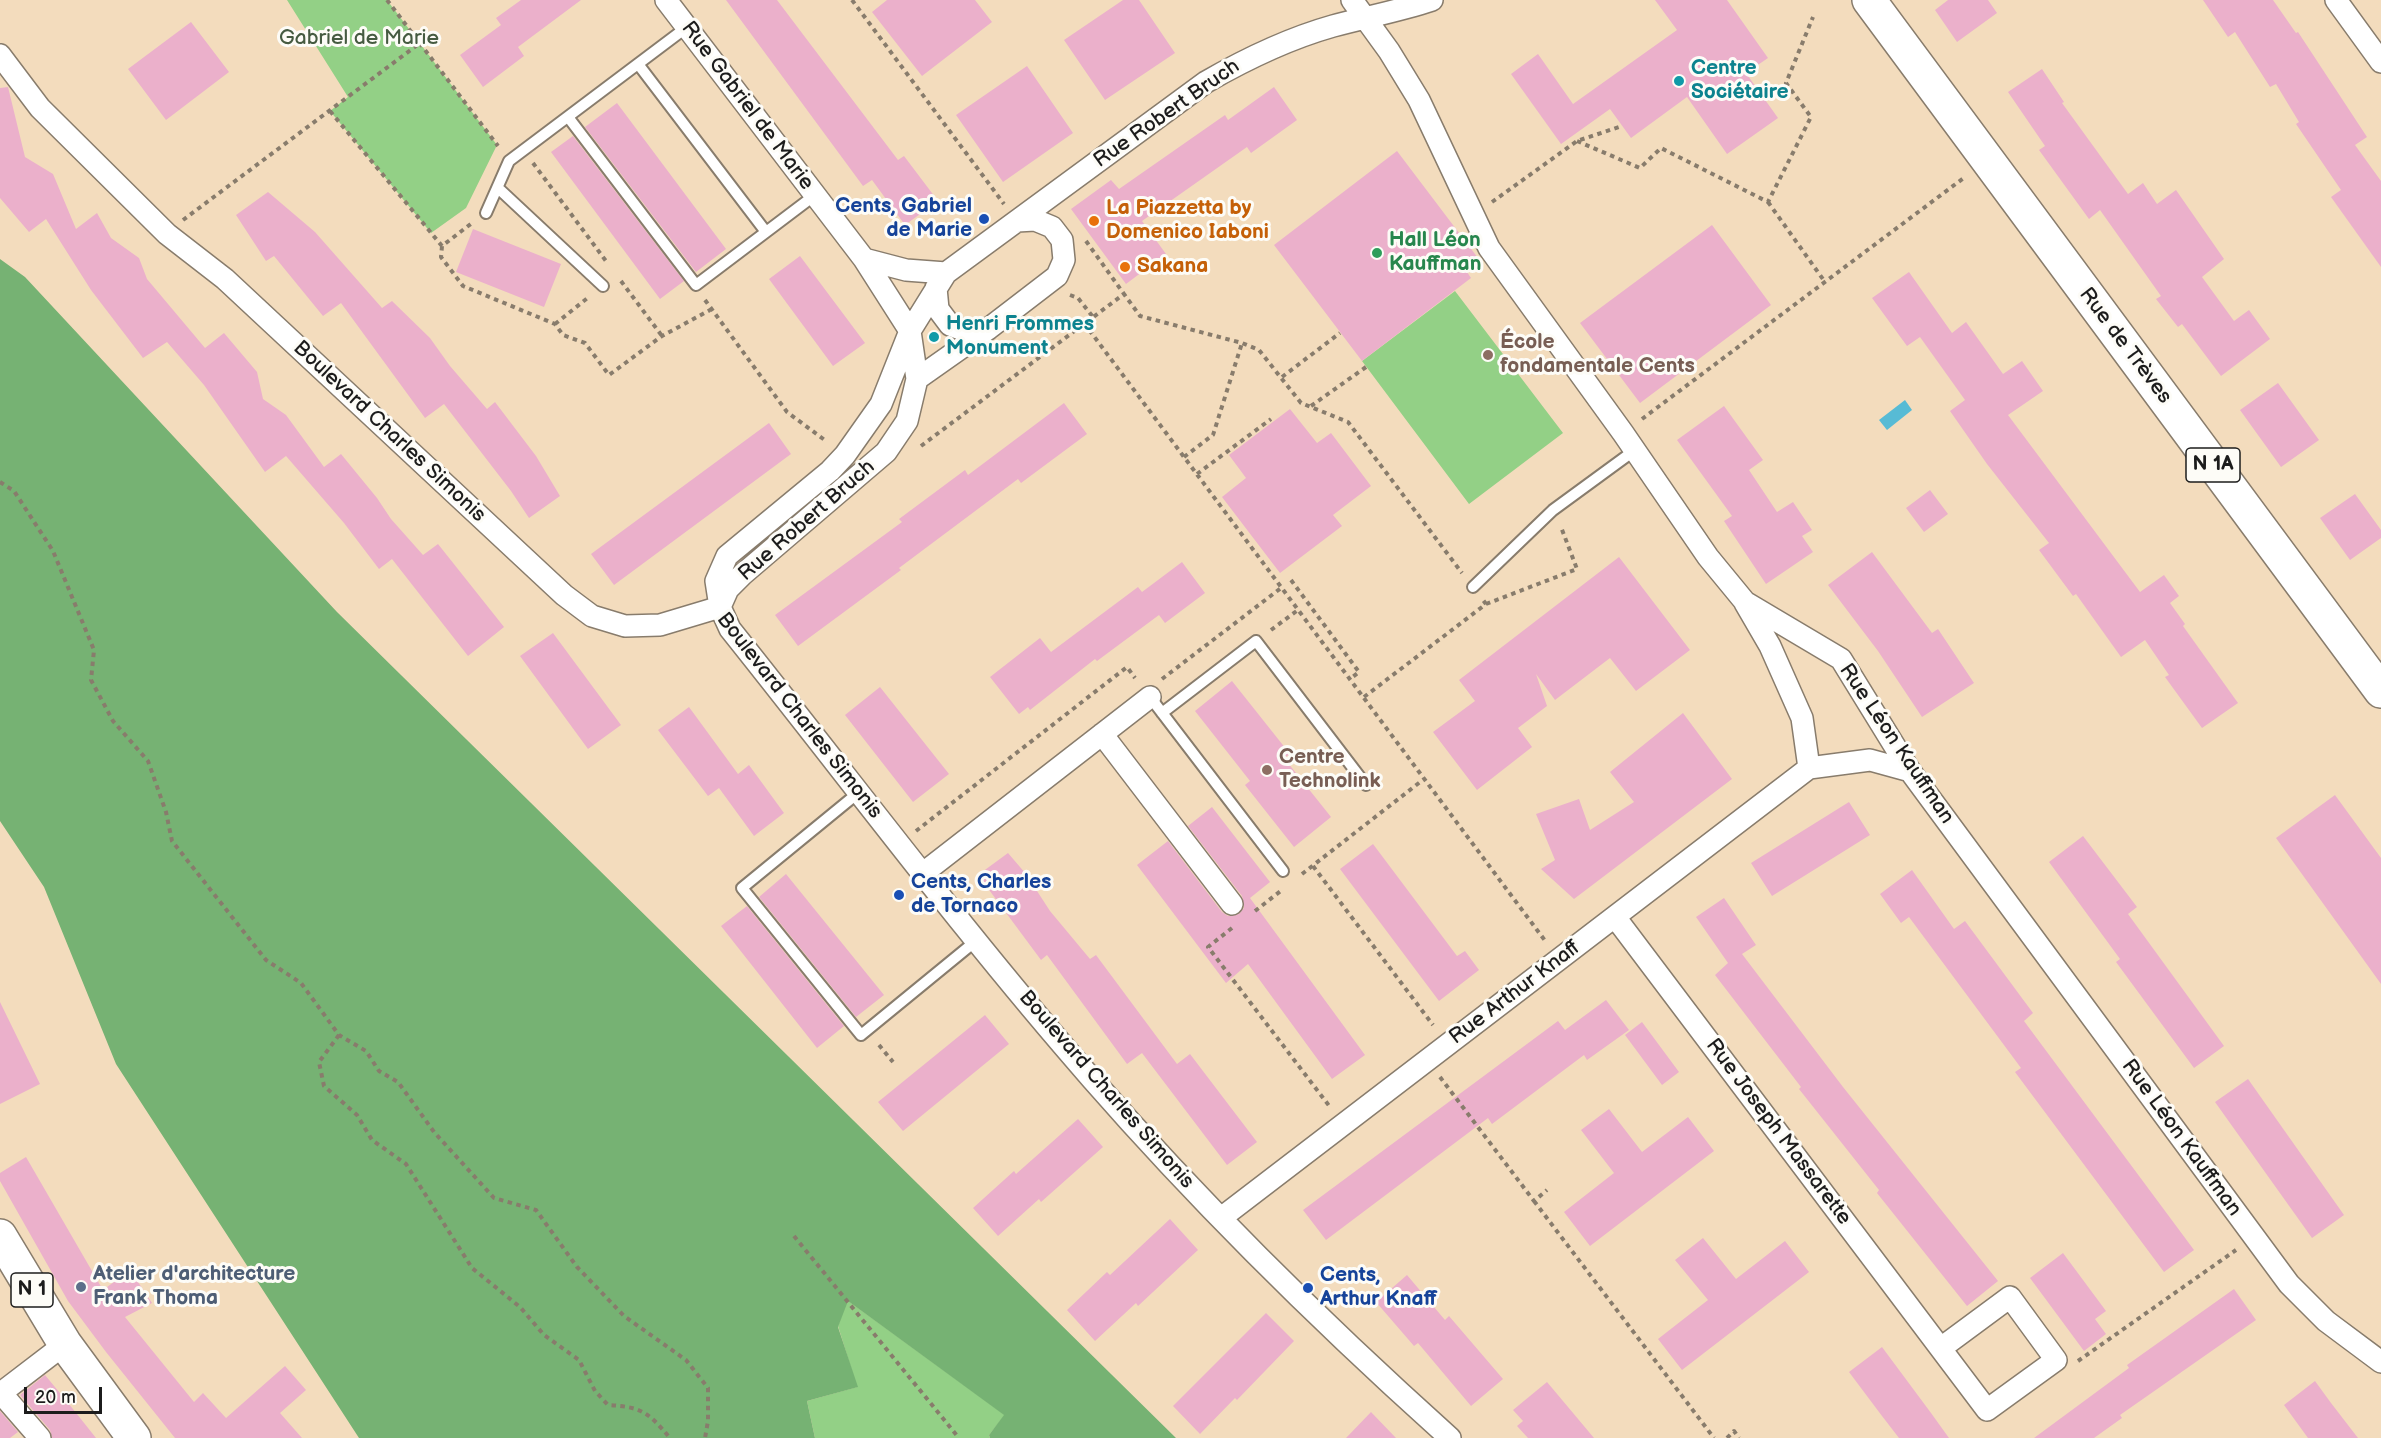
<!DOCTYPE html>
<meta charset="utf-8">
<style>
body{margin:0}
#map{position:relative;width:2381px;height:1438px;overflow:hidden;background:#f3dcbd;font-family:"Balsamiq Sans",sans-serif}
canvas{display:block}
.scale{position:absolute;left:24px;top:1387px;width:78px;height:27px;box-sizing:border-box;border:3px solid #1c1c1c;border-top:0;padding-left:8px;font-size:18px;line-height:21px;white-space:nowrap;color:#1c1c1c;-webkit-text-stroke:4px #fdfcf7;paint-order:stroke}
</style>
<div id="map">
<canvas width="2381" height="1438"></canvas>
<div class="scale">20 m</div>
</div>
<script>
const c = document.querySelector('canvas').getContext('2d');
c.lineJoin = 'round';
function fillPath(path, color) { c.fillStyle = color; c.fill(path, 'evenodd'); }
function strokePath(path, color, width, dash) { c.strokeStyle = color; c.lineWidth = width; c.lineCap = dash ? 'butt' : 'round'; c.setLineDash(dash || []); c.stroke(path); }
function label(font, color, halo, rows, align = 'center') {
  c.font = font + ' "Balsamiq Sans",sans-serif'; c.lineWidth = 6; c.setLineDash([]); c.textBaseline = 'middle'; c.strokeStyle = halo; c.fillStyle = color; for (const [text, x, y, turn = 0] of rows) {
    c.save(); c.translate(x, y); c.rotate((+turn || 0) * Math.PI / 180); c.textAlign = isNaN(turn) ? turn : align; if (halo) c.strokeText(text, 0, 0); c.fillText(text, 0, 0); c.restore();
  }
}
const green = new Path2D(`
 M287,0H387L497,145L466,208L431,233L330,111L348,97Z
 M1455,291L1563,433L1469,504L1362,361Z
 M847,1300L1005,1415L989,1435L990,1438H815L807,1401L857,1387L838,1326Z`);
const forest = new Path2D(`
 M0,259L25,277L337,612L1176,1438H990L989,1435L1004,1415L848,1301L838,1327L858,1387L807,1401L815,1438H359L116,1064L44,887L0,821Z`);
const water = new Path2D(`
 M1905,400L1912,410L1887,430L1879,420Z`);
const building = new Path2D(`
 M521,0H581L518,47L524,56L483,87L460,55L501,25L496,18Z
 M726,0H777L898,160L904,156L938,201L905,225L872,180L863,186Z
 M887,0H975L992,22L922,76L872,12Z
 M1123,0H1139L1175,53L1105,100L1064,40Z
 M1655,0H1727L1768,58L1746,73L1778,118L1727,154L1687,97L1631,138L1610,109L1561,144L1511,74L1538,54L1573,104L1677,30Z
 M1948,0H1988L1997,13L1957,42L1935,10Z
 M2203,0H2273L2296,33L2298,32L2367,137L2355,145L2381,181V267L2331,197L2341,190L2296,124L2299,122L2276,84L2270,87L2235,32L2228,37Z
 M191,22L229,72L166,120L128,69Z
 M1027,66L1073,133L1003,182L956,115Z
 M2042,69L2064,102L2062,103L2128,194L2143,183L2157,204L2176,190L2224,259L2202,277L2234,321L2249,310L2270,339L2221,376L2182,324L2178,327L2156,299L2161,296L2100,210L2089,219L2039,150L2045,146L2008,92Z
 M8,87L25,157L53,174L76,229L97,213L111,238L139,258L147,279L205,348L224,333L257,372L263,399L286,415L324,467L341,454L377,498L391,519L423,555L438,544L504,627L468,656L392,559L379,569L344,523L286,456L265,472L204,385L167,342L143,358L91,290L46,219L29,232L0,198V88Z
 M1274,87L1297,120L1251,153L1247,147L1142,221L1166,254L1126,284L1071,209L1111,180L1119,189L1225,115L1228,120Z
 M617,103L726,249L696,272L585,127Z
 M573,136L684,281L660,299L551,152Z
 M1397,151L1481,262L1467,272L1471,278L1362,361L1274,245Z
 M268,192L315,232L382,308L392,301L430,338L450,366L487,409L495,402L536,456L560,496L529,518L511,491L444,404L425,418L341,303L323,316L274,256L266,261L236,215Z
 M1712,225L1771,305L1640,403L1580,323Z
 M473,229L561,264L544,307L456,272Z
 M800,256L865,343L833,366L769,279Z
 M1909,272L1952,333L1966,322L2003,374L2022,361L2043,391L2008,415L2140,592L2164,575L2179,596L2170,603L2185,624L2183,626L2238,703L2202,728L2165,677L2169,675L2145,640L2121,657L2076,594L2073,596L2039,550L2049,543L1987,464L1950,411L1965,400L1920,337L1907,346L1872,298Z
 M2278,383L2319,440L2281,467L2240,410Z
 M1064,403L1087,434L1021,483L1018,479L899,568L901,570L798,646L775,615L902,522L899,519L965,470L968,475Z
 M1724,406L1763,460L1749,470L1777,512L1793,502L1812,530L1802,536L1813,552L1766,584L1724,521L1732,516L1677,440Z
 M1290,409L1317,443L1331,433L1371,486L1333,515L1342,526L1280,573L1222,497L1246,478L1229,455Z
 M769,423L791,454L614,585L591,554Z
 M1930,490L1948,514L1924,532L1906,508Z
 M2355,494L2381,530V538L2350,560L2320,518Z
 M1872,552L1932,633L1938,629L1974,683L1922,717L1878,651L1828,585Z
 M1619,557L1690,650L1636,691L1610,658L1555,700L1536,674L1547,706L1518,728L1532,747L1477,790L1433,732L1475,701L1459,680Z
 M1182,562L1205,593L1165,623L1159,615L1097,661L1095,659L1030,710L1028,707L1019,714L990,677L1040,638L1051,652L1138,587L1142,592Z
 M553,633L621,725L588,749L520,656Z
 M1232,681L1290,754L1284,758L1331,817L1294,847L1245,785L1250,781L1195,711Z
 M880,687L949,774L913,802L845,715Z
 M689,707L738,774L749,765L784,813L754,836L719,788L708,796L658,730Z
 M1683,713L1732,779L1574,899L1541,869L1555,860L1536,814L1579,799L1590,830L1634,802L1610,772Z
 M2335,795L2381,858V984L2276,838Z
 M1849,802L1870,835L1772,896L1751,863Z
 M1212,807L1270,882L1250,898L1365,1055L1332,1079L1248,964L1226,983L1137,865L1168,841L1222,912L1228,916L1239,914L1244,908L1242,896L1188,826Z
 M2083,836L2137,907L2128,914L2224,1046L2194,1068L2116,962L2120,959L2049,862Z
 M1373,844L1457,956L1465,951L1479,970L1439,1001L1340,869Z
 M1008,853L1026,874L1050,911L1090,959L1096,955L1177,1064L1190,1054L1257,1142L1227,1165L1142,1053L1127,1064L1047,955L1041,960L978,875Z
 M1912,870L1954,929L1965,921L2033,1013L2024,1021L2194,1250L2164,1272L2015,1072L2021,1068L1909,917L1901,923L1880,894Z
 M786,874L884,995L856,1017L759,897Z
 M1724,898L1756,945L1742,954L1843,1087L1998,1281L1967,1306L1877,1193L1879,1190L1799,1089L1801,1087L1715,975L1728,963L1696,917Z
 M747,906L844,1026L817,1048L721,926Z
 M1606,1000L1629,1030L1587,1060L1584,1055L1492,1124L1488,1118L1326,1240L1303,1210L1558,1021L1565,1030Z
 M0,1002L40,1084L0,1104Z
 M985,1015L1009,1044L903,1131L878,1102Z
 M1642,1022L1679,1072L1662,1085L1625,1035Z
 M2248,1079L2344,1215L2312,1238L2215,1102Z
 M1609,1109L1642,1152L1688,1117L1714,1151L1590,1246L1564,1212L1614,1173L1581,1130Z
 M1078,1119L1103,1147L1041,1202L1039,1199L998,1236L973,1208L1014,1171L1016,1174Z
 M26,1157L103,1290L130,1270L152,1303L125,1317L194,1402L203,1393L226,1418L285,1366L306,1390L280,1413L302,1438H175L106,1352L68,1301L0,1181V1173Z
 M1170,1219L1198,1250L1138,1306L1136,1303L1095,1341L1067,1310L1107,1272L1110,1275Z
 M1703,1238L1736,1279L1785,1241L1809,1272L1682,1370L1658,1339L1708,1300L1675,1260Z
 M2063,1253L2106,1311L2095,1319L2106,1334L2084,1351L2030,1278Z
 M1407,1275L1445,1320L1449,1316L1503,1379L1471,1406L1418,1343L1414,1346L1376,1302Z
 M2234,1289L2256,1320L2120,1415L2122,1418L2094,1438H2034L2129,1368L2127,1365Z
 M1266,1313L1294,1341L1237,1400L1235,1398L1200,1434L1173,1406Z
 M1882,1347L1931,1413L1949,1438H1899L1882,1416L1849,1372Z
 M45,1375L69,1404L96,1438H52L50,1430L20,1395Z
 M2315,1381L2331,1403L2358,1438H2308L2284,1405Z
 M1547,1382L1568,1407L1594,1438H1528L1517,1426L1523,1421L1513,1410Z
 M0,1411L18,1432L10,1438H0Z
 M1371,1412L1396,1438H1346Z`);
const path = new Path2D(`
 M387,0L498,146
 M852,0L1004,204
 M330,111L442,246L472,223
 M1577,141L1640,168L1661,148L1768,202L1811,117L1786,83L1813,17
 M533,163L606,261
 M1492,202L1577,141L1622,126
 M1768,202L1825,282
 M183,220L420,43
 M1086,241L1124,294
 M442,246L441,257L463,286L555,324L563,335L585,343L609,375L662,336L710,310
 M621,281L662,336
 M1070,295L1078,298L1093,317
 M705,300L787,412L826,441
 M1084,323L1546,942
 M555,324L590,296
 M1282,377L1340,333
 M1311,406L1366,367
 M1642,419L1965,177
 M921,446L1124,294L1140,316L1242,343L1259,350L1301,403L1348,422L1462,573
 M1184,457L1213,435L1242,343
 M1197,474L1271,419
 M0,482L14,491L53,551L94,650L91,680L113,721L148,761L166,812L172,841L266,960L301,983L339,1035L366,1051L379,1071L398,1082L434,1132L494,1198L536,1210L577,1267L624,1316L686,1360L708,1388V1421L705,1438
 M1291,580L1359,672L1350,679
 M1486,604L1577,569L1561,527
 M1271,630L1298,610
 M1162,679L1281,588
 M1364,697L1486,604L1483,600
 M916,831L1127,667L1135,678
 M1313,866L1433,1025
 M1302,874L1424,779
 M1255,911L1282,890
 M1232,928L1208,947L1330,1107
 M339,1035L319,1062L324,1086L357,1115L372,1140L406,1164L472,1268L520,1307L544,1335L579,1360L595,1391L608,1405C642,1407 648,1412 670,1438
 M879,1045L893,1062
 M1440,1077L1534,1201L1547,1190
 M1534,1201L1714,1438
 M794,1236L959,1438
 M2078,1361L2236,1250
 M1727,1438L1734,1431L1739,1438`);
const service = new Path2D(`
 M638,64L766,232
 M568,117L696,285L815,195
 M498,188L603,286
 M486,213L509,161L687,27
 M1473,587L1553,510L1635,450
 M1150,697L1283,871
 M1162,713L1256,641L1366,785
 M858,793L742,888L861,1035L977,940`);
const minor = new Path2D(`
 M666,0L864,259L910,331L917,379L907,421L886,452L742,575L728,589L720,607
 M1352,0L1389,51L1419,100L1489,248L1623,433L1708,557L1745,602L1841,659L1910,771L2289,1284L2326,1321L2381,1362
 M1432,0C1399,11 1366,17 1333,26C1287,39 1246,59 1206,82L946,273L910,331L881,404L845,455L830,471L727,556L716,581L720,607L730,629C850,779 965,934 1092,1079C1203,1206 1324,1325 1450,1438
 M2336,0L2381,62
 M0,55L40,108L167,234L225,279L564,595L592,616L625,626L660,625L720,607
 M864,259L906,270L946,273
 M936,288L938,309L950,325L968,332L988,329
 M917,379L988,329L1057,276L1064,260L1062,240L1052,227L1035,220L1017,221
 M1745,603L1770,646L1802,718L1809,768
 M1102,734L1232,904
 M922,874L1150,697
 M1615,917L1987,1410L2056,1360L2010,1297L1941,1348
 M1221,1218L1809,768L1870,760L1910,771
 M40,1438L1,1393L65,1344`);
const primary = new Path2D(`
 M1869,0L2381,691
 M0,1236L65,1344L134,1438`);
const markers = [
 [1679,81,6,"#0f9aa8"],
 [984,219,6,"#1a4fb4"],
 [1094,221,6,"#e8710a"],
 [1377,253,6,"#2e9e5b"],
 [1125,267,6,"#e8710a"],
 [934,337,6,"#0f9aa8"],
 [1488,355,6,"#8d6e63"],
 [1267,770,6,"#8d6e63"],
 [899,895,6,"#1a4fb4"],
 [81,1287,6,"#5c6f8a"],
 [1308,1288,6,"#1a4fb4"]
];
const shields = [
 [2213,465,54],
 [32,1290,42]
];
const shieldNames = [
 ["N 1A",2213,465],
 ["N 1",32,1290]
];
const parkNames = [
 ["Gabriel de Marie",359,39]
];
const cultureNames = [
 ["Centre",1691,69],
 ["Sociétaire",1691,93],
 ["Henri Frommes",946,325],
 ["Monument",946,349]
];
const streetNames = [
 ["Rue Gabriel de Marie",747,106,53],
 ["Rue Robert Bruch",1167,114,-35],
 ["Rue de Trèves",2125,346,53],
 ["Boulevard Charles Simonis",389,432,43],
 ["Rue Robert Bruch",807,521,-41],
 ["Boulevard Charles Simonis",799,716,52],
 ["Rue Léon Kauffman",1896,744,56],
 ["Rue Arthur Knaff",1515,993,-37],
 ["Boulevard Charles Simonis",1106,1090,49],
 ["Rue Joseph Massarette",1778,1132,53],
 ["Rue Léon Kauffman",2181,1138,54]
];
const transitNames = [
 ["Cents, Gabriel",972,207,"right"],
 ["de Marie",972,231,"right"],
 ["Cents, Charles",911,883],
 ["de Tornaco",911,907],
 ["Cents,",1320,1276],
 ["Arthur Knaff",1320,1300]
];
const foodNames = [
 ["La Piazzetta by",1106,209],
 ["Domenico Iaboni",1106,233],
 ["Sakana",1137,267]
];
const leisureNames = [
 ["Hall Léon",1389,241],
 ["Kauffman",1389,265]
];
const educationNames = [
 ["École",1500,343],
 ["fondamentale Cents",1500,367],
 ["Centre",1279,758],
 ["Technolink",1279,782]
];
const serviceNames = [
 ["Atelier d'architecture",93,1275],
 ["Frank Thoma",93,1299]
];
fillPath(green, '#93d086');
fillPath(forest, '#76b273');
fillPath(water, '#57bbd5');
fillPath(building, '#ebb0cb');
strokePath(service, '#887c6c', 14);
strokePath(minor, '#887c6c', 24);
strokePath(primary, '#887c6c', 36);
strokePath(path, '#887c6c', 4, [4.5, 4.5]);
strokePath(service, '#fff', 10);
strokePath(minor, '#fff', 21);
strokePath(primary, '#fff', 33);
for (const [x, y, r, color] of markers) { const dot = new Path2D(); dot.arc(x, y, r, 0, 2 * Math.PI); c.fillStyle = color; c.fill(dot); strokePath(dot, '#fdfcf7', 2); }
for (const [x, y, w] of shields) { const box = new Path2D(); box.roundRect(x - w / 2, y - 17, w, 34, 4.5); c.fillStyle = '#fdfcf7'; c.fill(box); strokePath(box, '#1c1c1c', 1.5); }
label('bold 20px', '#1c1c1c', null, shieldNames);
label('21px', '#465b41', '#fdfcf7', parkNames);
label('bold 21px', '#0d838f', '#fdfcf7', cultureNames, 'left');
label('21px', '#1c1c1c', '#fdfcf7', streetNames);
label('bold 21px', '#164399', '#fdfcf7', transitNames, 'left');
label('bold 21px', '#c56008', '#fdfcf7', foodNames, 'left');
label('bold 21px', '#27864d', '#fdfcf7', leisureNames, 'left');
label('bold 21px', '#785e54', '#fdfcf7', educationNames, 'left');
label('bold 21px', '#4e5e75', '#fdfcf7', serviceNames, 'left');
</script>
